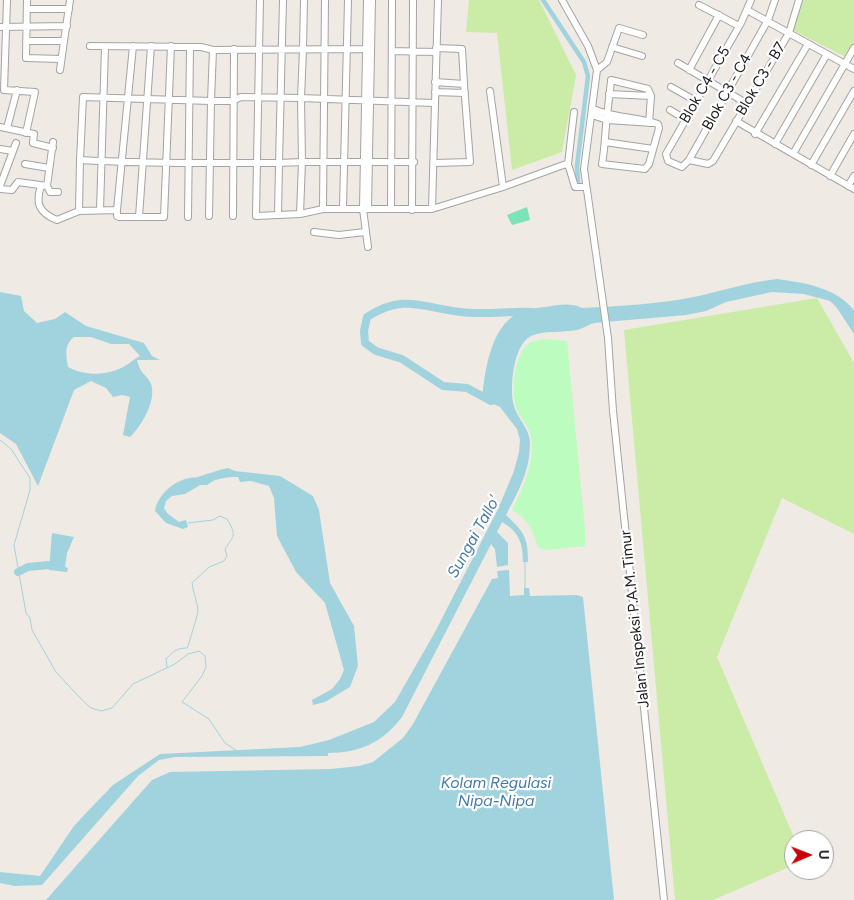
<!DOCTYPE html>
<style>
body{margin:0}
#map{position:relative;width:854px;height:900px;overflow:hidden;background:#efeae3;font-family:Figtree,sans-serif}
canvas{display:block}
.north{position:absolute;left:784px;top:830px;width:50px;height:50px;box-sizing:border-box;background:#fff;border:1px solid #a5a5a5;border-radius:50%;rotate:89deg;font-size:14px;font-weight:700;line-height:20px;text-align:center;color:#1d1d1d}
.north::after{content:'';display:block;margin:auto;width:18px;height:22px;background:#cb0008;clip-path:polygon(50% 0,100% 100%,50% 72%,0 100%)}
</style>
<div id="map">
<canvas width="854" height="900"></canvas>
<div class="north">U</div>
</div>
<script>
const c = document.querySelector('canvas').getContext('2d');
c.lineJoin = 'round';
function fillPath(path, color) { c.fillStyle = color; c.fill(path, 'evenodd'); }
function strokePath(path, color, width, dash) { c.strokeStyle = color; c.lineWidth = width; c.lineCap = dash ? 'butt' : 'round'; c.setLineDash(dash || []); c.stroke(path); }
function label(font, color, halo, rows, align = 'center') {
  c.font = font + ' Figtree,sans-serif'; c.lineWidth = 4.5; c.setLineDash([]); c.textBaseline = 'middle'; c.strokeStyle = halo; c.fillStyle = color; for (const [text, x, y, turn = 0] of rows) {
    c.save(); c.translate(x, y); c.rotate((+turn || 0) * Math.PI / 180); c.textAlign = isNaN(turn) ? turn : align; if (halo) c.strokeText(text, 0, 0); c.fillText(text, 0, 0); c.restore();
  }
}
const grass = new Path2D(`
 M469,0H539L576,75L562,152L512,170L497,33L466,32Z
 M801,0H854V43L846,57L792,30Z
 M817,298L854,363V534L782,498L717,657L795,840L794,865L713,900H675L624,330Z`);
const park = new Path2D(`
 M545,339L567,341L585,529V546L546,550L538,547C533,530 528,519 512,510C522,490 531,471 532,448C533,425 519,421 515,403C511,389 515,355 527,345C531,341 539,340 545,339Z`);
const pitch = new Path2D(`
 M527,207L530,220L512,225L507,215Z`);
const water = new Path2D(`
 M777,279C805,283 835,287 854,310V334L837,308L830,301L804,294L772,292L726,302L706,311L686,315L594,323C588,325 582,329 577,330C563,333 544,330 531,336C513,345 509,389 514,406C518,420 530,428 530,444C530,471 518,492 506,515C524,532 528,537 528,562H523C523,543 519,532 502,522L497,532L508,543V565L497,567L495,549L491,544L402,717C383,742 360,753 328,753V756L175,757L159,760L138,776L42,885L14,886L0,883V872L40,876L74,826L87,812L113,785L160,754L300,747L329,740L374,722L395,702L435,632L498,509L514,471L519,452L520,440L517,429L500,407L482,399C485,369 491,321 525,310C531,308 539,308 545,307C558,305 570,302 582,308C620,306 658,304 694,297C722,291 748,282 777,279Z
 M0,292L21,296L24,311L37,323L55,319L65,312L86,326L144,343L152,356L160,360H137C141,376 147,374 151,384C157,400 141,427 130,437L123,435L130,397L122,395L113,397L106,388L91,381L74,390L38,486L16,444L0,433ZM74,337H91L111,344H129L140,356C134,359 129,364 123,367C107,376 84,376 68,367C66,354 64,345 74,337Z
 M228,468L235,471L280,476L313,496L319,510L330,583L354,626L358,666L350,687L325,702L313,705L312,700L332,689L340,679L344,670L325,603L296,572L277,536L274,498L269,486L251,481L240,482L238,477C227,477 215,478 207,485H200L185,494L172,496L166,501L164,508L167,513L179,522L186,520L188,527L183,529L166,523L155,511C157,495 175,480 190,478C193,477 196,478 198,477C208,474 217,470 228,468Z
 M52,533L74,537L67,553L65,567L68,568L67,572L49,570Z
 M509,570L510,596L524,595V588H529L530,596L577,595L583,597L614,900H46L152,780L170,772L331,769L359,766L373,762L403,738L413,724L492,579L498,578L497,571Z`);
const stream = new Path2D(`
 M0,440L11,449L30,478V490L14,545L26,613L30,618L32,630L56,672L82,700L91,708L101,711L112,708L133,684L175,664L188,654L199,651L205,656L206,667L202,676L182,702L209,719L225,743L239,752
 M525,561V589
 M167,667L166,659C173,652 176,648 187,648C189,644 198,614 198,610C197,601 193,592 192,583L209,567L224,561L227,556L225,549C234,535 237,536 227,519L220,516L213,520L188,523`);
const canal = new Path2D(`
 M543,0L584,62L588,76L577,166L578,182`);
const river = new Path2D(`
 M491,401L467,388L443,386L402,359L376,351L365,343L364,331L367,317C404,293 423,308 461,312C484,315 508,311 531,312
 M18,572L28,567L49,565`);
const minor = new Path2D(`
 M7,0L4,90L35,92L26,133
 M27,0L26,58L61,59
 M260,0L256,216L300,214
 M283,0L279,163L302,162L301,98L434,103
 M367,0L363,209L368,247
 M562,0L588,46L597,70L584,169L608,338L613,411L664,900
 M751,0L741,23L666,154L668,161L682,167L689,160L768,20L775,0
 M699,5L739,26
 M27,9H69
 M747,10L854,69
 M0,27L67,26
 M26,41H64L70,0
 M90,46L201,47L213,50L211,101H232L241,97L301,98L303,50
 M133,46L117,210V216L119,217H164L171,46
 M612,47L642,56
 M436,48L462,49L464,84
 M303,49L304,0
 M213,50L370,49
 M392,51L436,52
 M678,63L746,103
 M60,70L64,41
 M597,70L607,62L619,28L643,35
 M689,70L719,15
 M671,87L696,101
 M490,91L503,187
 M435,92L465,93
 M609,94L651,96L649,123
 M593,109C614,118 637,117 658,124L659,128L649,164L645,169L602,164C605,148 605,132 607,116L611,81V80L648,89L651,96
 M670,110L685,119
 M592,115L607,120L653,123
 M736,121L854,189
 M0,127L34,134L33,143L53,148
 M7,128L17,90
 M755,134L808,44
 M605,142L653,149
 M775,144L827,54
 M0,149L13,151
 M793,154L854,48
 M689,160L708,164L713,161L789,33L799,0
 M414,162H302L300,214L323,209H432L503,187L566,164L569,167L575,187H585
 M435,163L470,162L464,84L435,82
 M25,164L49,168
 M568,164L574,112
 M811,165L854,91
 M830,176L854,134
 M0,186L16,143
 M41,186C35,203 39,213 57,220L79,211L117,210
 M47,186L50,192H58
 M848,186L854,176
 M0,189L12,190L18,182L47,186L53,142
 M343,208L348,0
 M323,209L325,0
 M368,209L372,0
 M391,209L392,0
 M432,209L438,0
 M100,210L105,47
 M412,210L413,0
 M79,211L80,160
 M209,216L211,101L83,97L80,160C146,164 213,163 279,163L278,215
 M233,216L234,49
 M139,217L151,46
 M188,217L190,47
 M314,232L339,235L365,232`);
const streetNames = [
 ["Blok C3 - B7",761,79,-59],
 ["Blok C4 - C5",705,85,-60],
 ["Blok C3 - C4",727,92,-61],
 ["Jalan Inspeksi P.A.M. Timur",635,619,-96]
];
const waterNames = [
 ["Sungai Tallo'",474,537,-61],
 ["Kolam Regulasi",496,783],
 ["Nipa-Nipa",496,801]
];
fillPath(grass, '#cbeca6');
fillPath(park, '#bdfcbf');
fillPath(pitch, '#7ce2b7');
fillPath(water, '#a1d3df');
strokePath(stream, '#a1d3df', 1);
strokePath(canal, '#a1d3df', 4.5);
strokePath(river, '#a1d3df', 8);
strokePath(minor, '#a4a4a4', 8);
strokePath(minor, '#fff', 6);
label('15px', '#1d1d1d', '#fff', streetNames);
label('italic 16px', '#427aa9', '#fff', waterNames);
</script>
